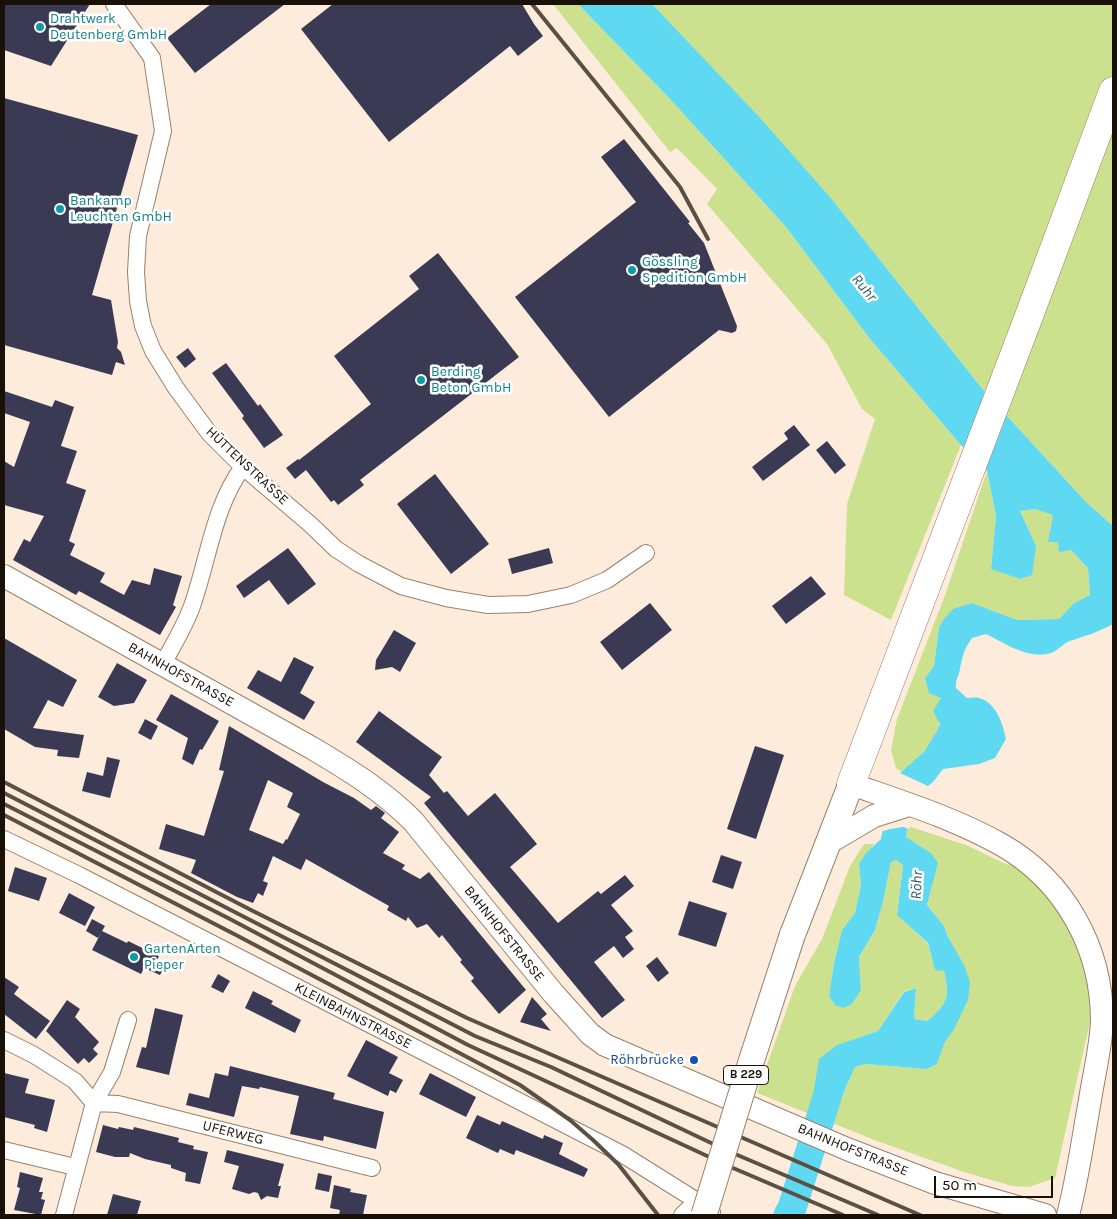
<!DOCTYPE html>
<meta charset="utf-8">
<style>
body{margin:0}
#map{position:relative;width:1117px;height:1219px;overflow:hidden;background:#fdecdc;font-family:Karla,sans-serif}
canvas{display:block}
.frame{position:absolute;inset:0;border:5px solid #191007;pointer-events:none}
.scale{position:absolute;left:934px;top:1176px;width:119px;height:22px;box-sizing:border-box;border:2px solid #191007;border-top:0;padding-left:6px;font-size:15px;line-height:18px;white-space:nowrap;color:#191007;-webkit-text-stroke:4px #fff;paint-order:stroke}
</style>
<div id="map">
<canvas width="1117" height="1219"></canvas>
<div class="frame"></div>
<div class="scale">50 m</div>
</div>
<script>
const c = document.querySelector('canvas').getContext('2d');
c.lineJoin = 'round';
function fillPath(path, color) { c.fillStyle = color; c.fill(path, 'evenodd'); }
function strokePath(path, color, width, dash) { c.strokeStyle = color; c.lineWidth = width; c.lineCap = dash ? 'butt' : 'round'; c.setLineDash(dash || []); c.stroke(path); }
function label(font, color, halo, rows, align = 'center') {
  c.font = font + ' Karla,sans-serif'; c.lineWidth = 5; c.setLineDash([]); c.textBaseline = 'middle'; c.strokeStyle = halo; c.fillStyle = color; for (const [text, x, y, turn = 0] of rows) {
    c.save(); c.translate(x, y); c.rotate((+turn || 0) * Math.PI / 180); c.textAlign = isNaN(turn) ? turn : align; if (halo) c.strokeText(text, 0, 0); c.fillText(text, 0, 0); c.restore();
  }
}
const green = new Path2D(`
 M553,4H578L671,100L786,227L870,339L961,445L891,620L844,595L847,504L875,419L862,409L827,344L707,204L717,189L677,148L670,152Z
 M652,4H1113V526L1086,502L984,391L830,197Z
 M987,471L996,516L991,569L1036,546L1020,511L1036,509L1054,514L1050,530L1058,542L1071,550L1088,568L1090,595L1074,603L1059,619L1017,620L972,603L939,627L934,666L925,678L941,698C940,707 941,717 939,726C934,744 916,761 902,772L896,768L891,750L897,719L944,598Z
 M908,826L966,845L1008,865L1010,861L1021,868L1059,910L1084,961L1089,990L1090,1022L1055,1178L1029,1187L1012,1186L964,1172L877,1141L757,1093L795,986L822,939L850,866L864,844H874L859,864L861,885L855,913L842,930L834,963L829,996L835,1005L861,990L859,957L875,930L883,902L891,862L896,860L903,864L897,914L928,944L935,969L944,971C950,997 948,1004 927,1021L914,1019L916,988L904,991L878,1031L837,1045L833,1119L855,1067L866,1064L927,1069L937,1064L945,1042L953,1031L955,951L948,937L944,926L927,905L931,890V853L906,837Z`);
const water = new Path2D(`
 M578,4H652L761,119L830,197L984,391L1086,502L1113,526V624C1099,632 1085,636 1070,641C1063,643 1058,651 1051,653C1028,660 1005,643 986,634L972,638C963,652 964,652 960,668C959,677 955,679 956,688L967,698C970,698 975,697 979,698C996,702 1003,724 1006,739L995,758L979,764L943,769L933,782L920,792L909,817L906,837L931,853L938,863L927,905L944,926L948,937L964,965L970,982L968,1000L953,1031L945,1042L937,1064L927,1069L866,1064L855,1067L832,1119L811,1107L819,1059L837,1045L878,1031L904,992L916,988L914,1019L927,1021C948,1004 950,997 944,971L935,970L928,943L897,915L903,865L896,860L891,862L883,902L875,930L859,957L861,990L852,1004L843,1008L835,1005L829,996L834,963L842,930L855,913L861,885L859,864L866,853L881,839L891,781L924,752L937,731L940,724L933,711L941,698L929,693L925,678L934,666L939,627L945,618L953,609L972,603L1017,620L1059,619L1074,603L1090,595L1088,568L1071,550L1059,552L1058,542H1048L1053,515L1036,509L1020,511L1036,546L1032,575L1020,579L991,569L996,516L987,471L961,445L870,339L786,227L671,100Z`);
const pier = new Path2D(`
 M898,772L930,787L922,793L912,818L910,829L903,827L890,829L880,832L878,806L890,779Z`);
const river = new Path2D(`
 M788,1215L792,1208L834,1075`);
const building = new Path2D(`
 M4,4H90L51,66L4,50Z
 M211,4H285L195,73L167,38Z
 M333,4H522L534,24L543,36L518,56L510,46L389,142L301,29Z
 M4,98L138,135L92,295L111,300L118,342L117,348L121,352L125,365L116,362L112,375L4,345Z
 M624,139L690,222L688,223L704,243L737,326L736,331L732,333L719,330L609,417L515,297L636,202L601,157Z
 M438,253L519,357L360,480L364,485L338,505L334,500L331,502L306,470L295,479L286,468L298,459L299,460L371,404L334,356L419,289L409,276Z
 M188,348L196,359L185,368L176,357Z
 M226,363L258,406L260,404L283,435L264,448L242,418L244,416L212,373Z
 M4,391L52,407L55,400L74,407L61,446L77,451L66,483L86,490L69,541L75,544L70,555L105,573L100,582L124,595L132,580L150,585L154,568L182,576L173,605L176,607L160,635L79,591L76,595L13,560L24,539L30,542L44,516L4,505V461L14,467L30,422L4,413Z
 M794,425L810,445L763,481L752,467L788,439L784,433Z
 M827,441L846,465L835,474L816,450Z
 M435,474L489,544L451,574L397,504Z
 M288,548L316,584L288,605L269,580L244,598L236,586Z
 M549,548L553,563L512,574L508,559Z
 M811,576L826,594L786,624L772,606Z
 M650,603L672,630L622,670L600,642Z
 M394,630L416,643L400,672L392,667L375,670L376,660Z
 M4,638L77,680L63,707L48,700L33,728L84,735L79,758L57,756L58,750L35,747L4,729Z
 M294,657L314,667L300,693L315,702L304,720L247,688L258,670L281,682Z
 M117,663L147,680L134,703L114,706L98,697Z
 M171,694L219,721L202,750L200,749L193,765L182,759L188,738L156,720Z
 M379,711L442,757L429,775L444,793L447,791L468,816L495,793L537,844L510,867L558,923L598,891L601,894L625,875L634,886L611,905L633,931L625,937L634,949L623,958L614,946L594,962L625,1000L602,1018L424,803L431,797L356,742Z
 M145,719L158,726L151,740L138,733Z
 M229,726L323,782L354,798L371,810L376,806L385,813L381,818L399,832L383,853L405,865L402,869L420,879L429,872L526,990L499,1014L471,981L474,978L460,962L462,960L442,935L439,938L427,924L417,928L408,917L406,921L387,910L389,906L306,859L301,870L273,856L263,881L268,883L263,896L258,893L253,903L237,897L191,873L196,860L159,849L166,824L204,836L224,771L219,770ZM268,780L293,793L287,807L300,814L287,840L286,839L283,844L249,830Z
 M755,746L784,755L756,839L727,829Z
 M107,757L120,760L110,798L82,791L87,772L103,776Z
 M721,855L742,862L733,889L712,882Z
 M15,867L47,878L39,901L8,891Z
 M69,893L95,907L85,926L59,913Z
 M689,901L727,913L716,947L678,935Z
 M92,919L105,926L98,938L86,931Z
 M102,931L127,943L128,941L159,956L157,960L166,964L160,975L144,968L141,974L92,950Z
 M657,957L669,973L658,982L646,966Z
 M218,974L230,981L223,993L211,987Z
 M4,977L19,987L14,994L50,1021L36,1039L4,1014Z
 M253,991L273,1001L271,1004L301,1020L295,1033L245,1008Z
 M532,997L547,1014L541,1019L551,1031L520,1022Z
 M67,1000L80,1009L75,1017L99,1042L93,1049L98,1054L89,1063L84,1058L78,1064L46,1031Z
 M155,1008L183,1015L169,1075L136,1067L142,1047L146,1048Z
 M366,1040L398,1057L389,1073L403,1080L396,1093L390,1090L388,1096L347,1076Z
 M230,1066L335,1093L333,1099L384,1112L376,1149L324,1136L323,1141L290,1134L299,1096L260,1087L259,1089L242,1086L234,1117L186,1105L189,1093L209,1098L215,1073L228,1076Z
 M4,1073L29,1079L25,1093L55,1100L47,1132L34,1128L35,1125L4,1117Z
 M430,1073L476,1097L466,1117L419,1094Z
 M477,1115L500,1125L502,1121L543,1139L544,1135L563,1143L559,1154L588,1169L584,1177L516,1150L514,1155L500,1149L498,1153L466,1138Z
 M103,1125L118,1129L119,1127L133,1130L134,1127L179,1138L178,1142L194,1146L193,1149L208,1152L200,1184L185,1181L186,1173L171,1168V1165L145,1159L130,1153L129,1157H115L96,1152Z
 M227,1150L284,1164L278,1186H281L278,1198L267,1196L261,1200L258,1193L254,1192L249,1194L232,1189L239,1166L224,1162Z
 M20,1172L43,1178L39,1192H43L41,1199L45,1200L41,1215L14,1210L20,1188L17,1187Z
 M318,1173L332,1176L329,1192L315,1189Z
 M334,1185L351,1189L350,1192L367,1195L363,1215H339L340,1210L330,1208Z
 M113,1194L141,1201L137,1215H107Z`);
const street = new Path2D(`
 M114,4L152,58L163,131L138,236L136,272L138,301L143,326L153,351L176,388L209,433L243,467L311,525L336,549L359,564L401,586L446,598L488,605L528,604L571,595L607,580L646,553
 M163,664C173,645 185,626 192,606C208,561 214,505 243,467
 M4,839L79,875L622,1154L697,1201L712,1212
 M4,1040L34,1055L75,1081L94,1103
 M94,1103L118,1104L372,1168
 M4,1150L75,1167
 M64,1215L94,1103L112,1072L128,1020
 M682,1215L697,1201`);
const secondary = new Path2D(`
 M4,576L312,748C349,770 382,790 413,821L553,993L590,1034L605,1045L847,1149L935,1183L1045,1215
 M851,784C902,802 954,818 1002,845C1065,881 1102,948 1102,1021C1101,1047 1094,1074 1090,1100C1083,1138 1078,1177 1068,1215
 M830,842L874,816L909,805`);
const primary = new Path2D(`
 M792,936L851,784`);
const highway = new Path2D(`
 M851,784L1029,316L1113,91`);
const rail = new Path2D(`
 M532,4L680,187L708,239
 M4,782L251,910L467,1018L920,1215
 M4,793L475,1036L551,1067L728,1151L878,1215
 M4,804L228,918L468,1045L733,1168L843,1215
 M4,815L236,935L520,1085L570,1120L593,1140L618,1164L658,1215`);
const primaryBridge = new Path2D(`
 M704,1215L751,1062L792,936`);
const markers = [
 [40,27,5,"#0f9aa8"],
 [60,209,5,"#0f9aa8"],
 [632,270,5,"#0f9aa8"],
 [421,380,5,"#0f9aa8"],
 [134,957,5,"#0f9aa8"],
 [694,1060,5,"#1a4fb4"]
];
const shields = [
 [746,1075,45]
];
const shieldNames = [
 ["B 229",746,1075]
];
const cultureNames = [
 ["Drahtwerk",50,19],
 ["Deutenberg GmbH",50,35],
 ["Bankamp",70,201],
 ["Leuchten GmbH",70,217],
 ["Gössling",642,262],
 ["Spedition GmbH",642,278],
 ["Berding",431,372],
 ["Beton GmbH",431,388],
 ["GartenArten",144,949],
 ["Pieper",144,965]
];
const streetNames = [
 ["HÜTTENSTRASSE",247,466,43],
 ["BAHNHOFSTRASSE",181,675,29],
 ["BAHNHOFSTRASSE",504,934,51],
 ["KLEINBAHNSTRASSE",353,1016,27],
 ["UFERWEG",233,1133,14],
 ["BAHNHOFSTRASSE",853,1150,22]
];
const transitNames = [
 ["Röhrbrücke",684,1060]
];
const waterNames = [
 ["Ruhr",864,288,50],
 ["Röhr",917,885,-87]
];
fillPath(green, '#cce18e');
fillPath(water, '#5ed9f1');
fillPath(pier, '#fdecdc');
strokePath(river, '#5ed9f1', 29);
fillPath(building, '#3b3a55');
strokePath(street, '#9a8069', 18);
strokePath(secondary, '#9a8069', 24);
strokePath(primary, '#9a8069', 27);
strokePath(highway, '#9a8069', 29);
strokePath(street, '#fff', 16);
strokePath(secondary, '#fff', 22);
strokePath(primary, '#fff', 25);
strokePath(highway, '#fff', 28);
strokePath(rail, '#5b5044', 4);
strokePath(primaryBridge, '#9a8069', 27, []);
strokePath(primaryBridge, '#fff', 25);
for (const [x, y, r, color] of markers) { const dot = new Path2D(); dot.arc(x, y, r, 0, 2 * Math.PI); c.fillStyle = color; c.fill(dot); strokePath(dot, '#fff', 2); }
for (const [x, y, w] of shields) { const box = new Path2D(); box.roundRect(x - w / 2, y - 9.5, w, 19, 4); c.fillStyle = '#fff'; c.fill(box); strokePath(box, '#191007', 1); }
label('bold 12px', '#191007', null, shieldNames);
label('14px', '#0d838f', '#fff', cultureNames, 'left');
label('14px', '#191007', '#fff', streetNames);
label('14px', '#164399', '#fff', transitNames, 'right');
label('italic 15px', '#285c66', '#fff', waterNames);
</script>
